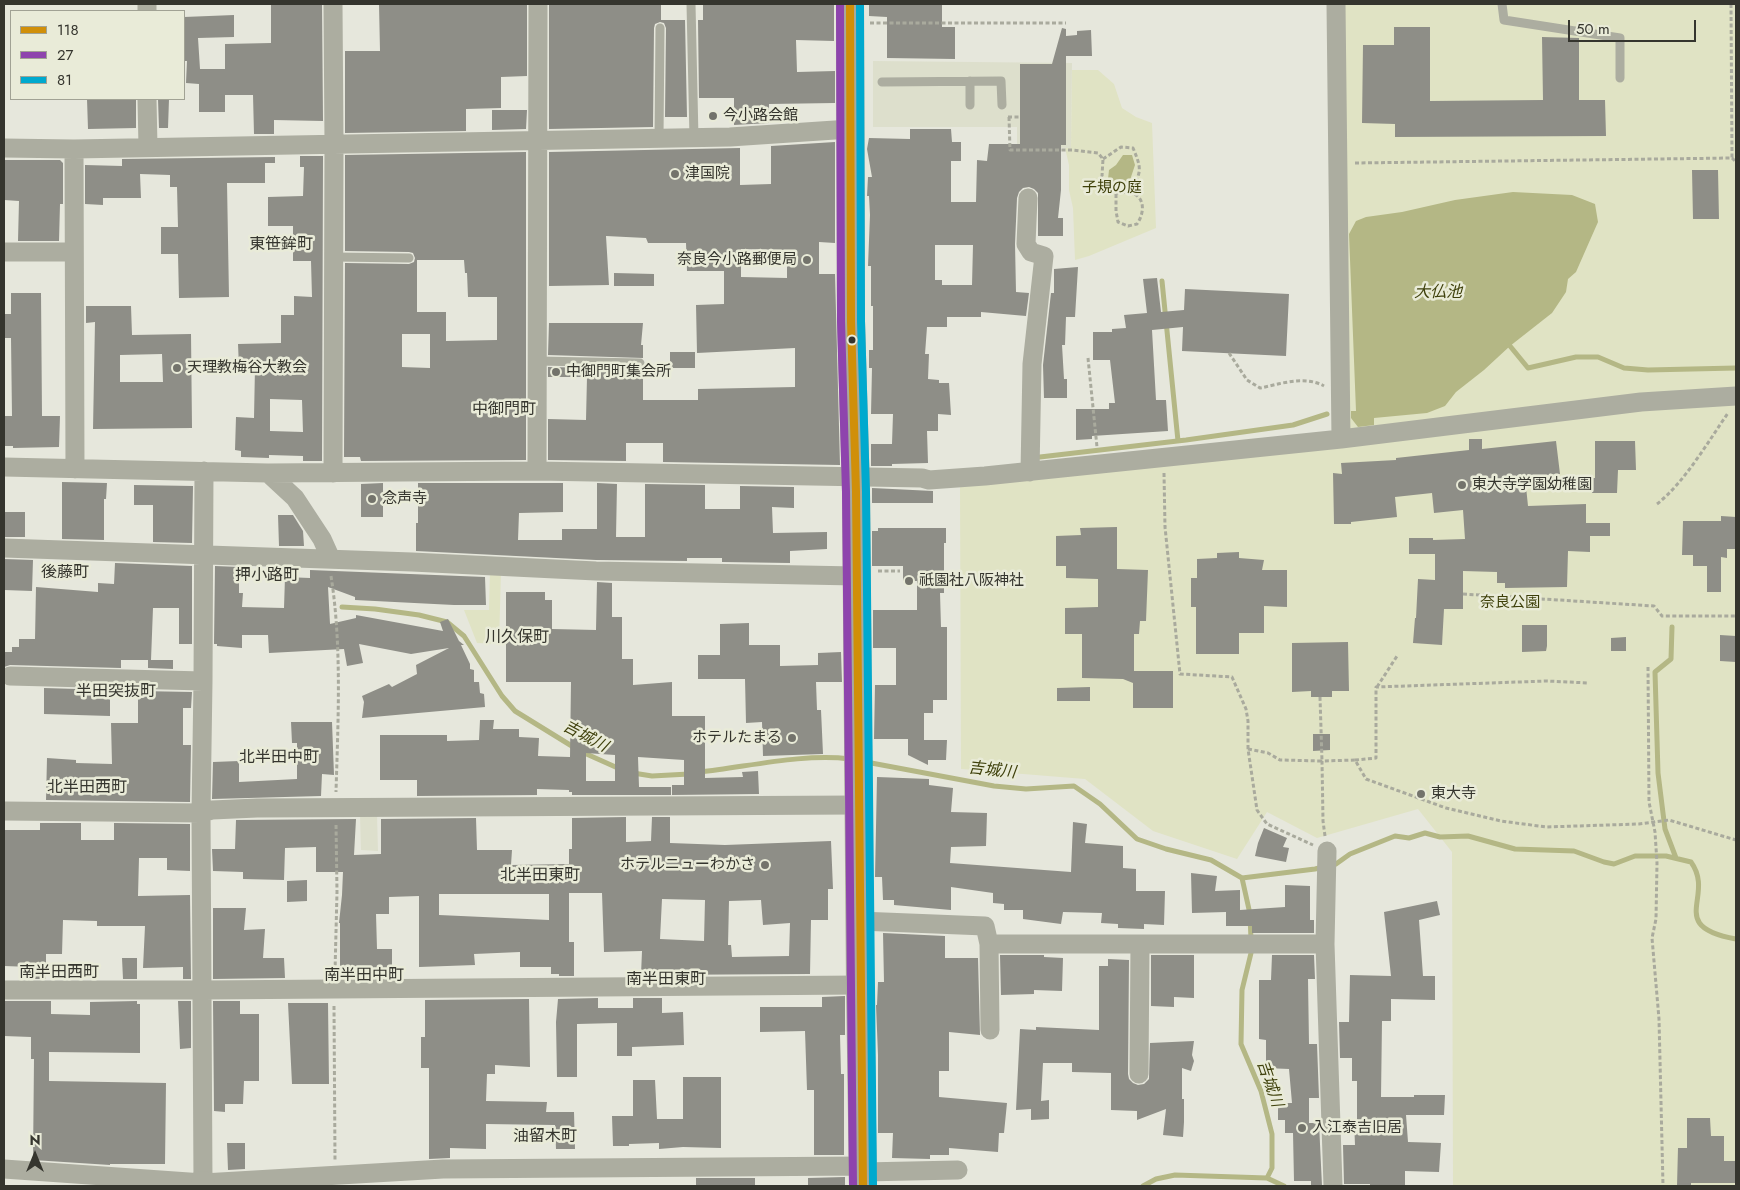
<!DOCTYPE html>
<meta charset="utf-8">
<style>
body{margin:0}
#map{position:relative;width:1740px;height:1190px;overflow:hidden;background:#e6e7dc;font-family:Jost,sans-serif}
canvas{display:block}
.frame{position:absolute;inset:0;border:5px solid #35352e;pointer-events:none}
.legend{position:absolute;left:10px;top:10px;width:175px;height:90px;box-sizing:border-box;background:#e9ebd8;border:1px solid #a1a294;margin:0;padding:6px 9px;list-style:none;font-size:15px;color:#35352e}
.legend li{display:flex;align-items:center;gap:10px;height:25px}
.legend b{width:25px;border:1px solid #a1a294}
.north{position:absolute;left:10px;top:1130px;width:50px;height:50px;-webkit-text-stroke:4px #e9ebd8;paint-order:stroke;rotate:0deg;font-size:14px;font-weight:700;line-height:20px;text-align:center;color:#35352e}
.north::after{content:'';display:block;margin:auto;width:18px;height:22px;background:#35352e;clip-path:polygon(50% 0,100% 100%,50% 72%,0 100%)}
.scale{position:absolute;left:1568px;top:20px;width:128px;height:22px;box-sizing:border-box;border:2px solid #35352e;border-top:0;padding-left:6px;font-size:15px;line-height:18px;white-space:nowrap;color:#35352e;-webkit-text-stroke:4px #e9ebd8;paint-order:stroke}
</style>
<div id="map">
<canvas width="1740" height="1190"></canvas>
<div class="frame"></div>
<ul class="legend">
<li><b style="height:6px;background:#d08f09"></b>118</li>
<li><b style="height:6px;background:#8e44ad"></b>27</li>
<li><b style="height:6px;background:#00a9ce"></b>81</li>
</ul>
<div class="north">N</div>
<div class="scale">50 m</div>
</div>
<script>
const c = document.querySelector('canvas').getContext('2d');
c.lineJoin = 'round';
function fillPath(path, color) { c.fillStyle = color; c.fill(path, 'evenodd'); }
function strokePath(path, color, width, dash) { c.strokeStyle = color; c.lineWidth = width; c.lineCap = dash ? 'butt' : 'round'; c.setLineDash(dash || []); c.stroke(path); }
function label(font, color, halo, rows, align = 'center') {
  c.font = font + ' Jost,"Noto Sans JP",sans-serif'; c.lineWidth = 5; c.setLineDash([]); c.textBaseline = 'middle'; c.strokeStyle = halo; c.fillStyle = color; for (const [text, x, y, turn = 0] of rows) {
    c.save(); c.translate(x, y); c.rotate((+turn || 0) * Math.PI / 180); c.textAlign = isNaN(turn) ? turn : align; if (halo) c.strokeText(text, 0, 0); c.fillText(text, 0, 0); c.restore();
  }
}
const built = new Path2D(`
 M873,61L1072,63L1071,148L1017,147V127H873Z
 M360,815H377L378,851L361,850Z`);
const green = new Path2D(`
 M1343,4H1736V1186H1453L1452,852L1418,809L1317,838L1267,812L1237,859L1153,831L1085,779L961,769L960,485L1349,444Z
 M1072,70H1098L1114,84L1122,108L1136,117L1152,123L1156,228L1089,256L1075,260L1073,208L1069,190V165L1065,148H1071Z
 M490,570L501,571L499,644L477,643L464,610H489Z`);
const water = new Path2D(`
 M1123,155H1132L1135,165L1128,186L1120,187L1108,179L1109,170L1116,165Z
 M1513,192L1572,195L1595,204L1598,222L1576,272L1568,279L1566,292L1552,313L1510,346L1484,370L1456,392L1445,406L1427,413L1374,418V425L1358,427L1351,418V411H1356L1349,234L1356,221L1366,217L1402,212L1455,200Z`);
const stream = new Path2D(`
 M1162,281L1178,441
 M1510,346L1528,368L1576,357H1598L1624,368L1648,370L1736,368
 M1040,457L1186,440L1293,425L1327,414
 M342,607L375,609L419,615L447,622L464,636L502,696L515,711L575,748
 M1672,627L1671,659L1655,672L1658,773L1665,829L1676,858
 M582,752L620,769
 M866,762L994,786L1026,789L1074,786L1100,804L1137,839L1166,849L1211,860L1242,878L1250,914L1251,940
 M700,772C747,767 803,753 850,759
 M633,773L652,776L689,774
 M1242,878L1315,869L1336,864L1350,854L1395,836L1409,838L1425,833L1440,837L1468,836L1515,849L1574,851L1604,862L1614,864L1635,856H1666L1691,862C1716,897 1665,926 1736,939
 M1267,1178L1284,1186
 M1143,1186L1156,1179L1175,1175L1267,1178L1272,1168V1134L1261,1091L1241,1044L1242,990L1252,949`);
const building = new Path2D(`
 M271,4H322L323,121L274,120V134H254L253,95H225V112H199V84L186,83L187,61H184V17L234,15V37L198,38L200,69H225V44L271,43Z
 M379,4H527V76L501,77V108L466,109V131L345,133V51H380Z
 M549,4H661V20H685L687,117H665L666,28L664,23L660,22L655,24L654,28L653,127L549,129Z
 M703,4H834V41L796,40L797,72L835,71V103L769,104V123L734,125V98H699L698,20H703Z
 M869,4H942V27H955V59L887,58V17L869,16Z
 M1394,27H1430V101L1543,100L1542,37L1579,38V100H1605L1606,136L1395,137V124L1362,123L1363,45H1394Z
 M1062,28L1066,29V36L1077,35V31L1091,30L1092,56H1066V145H1061V190L1058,218H1063V236H1038V193L1034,189L1029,187L1023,188L1019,192L1017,198L1015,244L1016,292L1029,293L1026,316L981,312V317H947V327H927L925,354H929L928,379L939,380V383H949L951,415L938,414V431H927L928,463L892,464V466H871V444H892L893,414H871L872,368H869V350H873V306H871V266H868L870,215L869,196H867L868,177H872L867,149L869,138L910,139V129H951L952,142H961V161H951V202H976L977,160L987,161L989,144H1020V64H1052ZM935,245H973L972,285H942V280H935Z
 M87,99H136V128L88,129Z
 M158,99H169L168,128H159Z
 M492,110H527L526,129L492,130Z
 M835,142V243L819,242V274H835L840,465L663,462V443H626V461L548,460V419L586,420L587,377H548V367L643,369V400H698V389L795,387V348L697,353L696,305L724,304V271H687L686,243H648L646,238L606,236L609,285L549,286V152L740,148V185L771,184V146ZM741,249L787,250V278L741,277Z
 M526,152V460L361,461L360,457H344L345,263L409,264L414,262L415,258L413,253L409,252L345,251V155ZM417,260H464L465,273H467L468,297H497V340L446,341V312H417ZM402,334H430V368L402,367Z
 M300,156H323L322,461H303V456L269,455V458L241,457V451L235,450L236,417L254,418L255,367H239L238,344L281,343V315H294V296L312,297L311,261H293V226H268V197L303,196L304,167H300ZM270,399L302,400L303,432L270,431Z
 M275,157V163H265V183H227L229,297L179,298L178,254H161V227H178L177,187H170V175L140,174L141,198H103V205L85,204V165L122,166V159Z
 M4,160H60L63,163V204H60L59,241H18L19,201L4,200Z
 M1692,170H1718L1719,219H1693Z
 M1078,267L1075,317H1066L1065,345H1062L1064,379H1067V398H1044L1043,365L1051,293H1054V269Z
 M614,273L654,274V286H614Z
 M1157,278L1161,312L1184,310L1185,289L1289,294L1286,356L1182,351L1183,327L1152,330L1156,400H1166L1168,431L1092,436V439L1076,440V409H1109V403H1115L1110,360H1093V332H1112V329L1126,328L1124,315L1147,313L1143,279Z
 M11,293H41L42,416H60L59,447L13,448V446H4V416H12L11,338H4V314H11Z
 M86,306H131L132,335L191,334L192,428L93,429L95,322L86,323ZM162,354L163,382H120V355Z
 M549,323H643L641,345H643V358L548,355Z
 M670,352H695V368H670Z
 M1469,439H1482V449L1556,441L1560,474L1525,477L1528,506L1586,504V523H1610V536H1590V552L1568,551L1567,587L1505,588V583H1497V572L1463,571V609H1444L1442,645L1413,643L1415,618H1416L1418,579L1435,580V554H1409V538H1433V540L1465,539L1463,510L1434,513L1432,493L1395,497L1397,517L1351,522V524H1334L1333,473L1342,474L1341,463L1396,460V458L1469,450Z
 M1595,441H1635L1636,470H1618L1617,493H1592V478H1595Z
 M62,482L107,483L106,499H104V540L62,539Z
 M383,483V517H361V484Z
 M418,483H563V512L519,513L518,540H562V529H597V483L617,484L616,537H645V484L705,485V509H740V486L794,487V508L772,507L773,533L827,532V549L790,551V563L722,562V558H687V561L596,560L416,551V523H418Z
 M134,485L193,486L192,543L153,542V505H134Z
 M872,488L933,491V503H872Z
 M4,512H25V537H4Z
 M278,515H293L303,531L304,546H279Z
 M1721,516L1736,517V549H1727V558L1721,557V592H1707V566H1693V555H1682L1683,521H1721Z
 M1117,527V569L1148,570L1146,621H1140L1139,634H1134V671H1173V708H1133V683L1123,679L1082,678V634H1065V608L1098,607V579L1066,578V566H1056V536L1081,535L1080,528Z
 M878,528H946V543H944V593H940L941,627H947V700H933V713H924V740H947L946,760H928V765L908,755V739H874L875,685H896V648H873V610H917V581H903V566H872V531H878Z
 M1239,552V558L1264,560L1262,570H1287V607L1264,606V633H1239V654H1196V607H1191V578H1197V559L1217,558V553Z
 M4,559L33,560L32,591L4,590Z
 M115,563L192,566V644H179V608H153L151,660H173V669L148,668V660H121V668L10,665L4,667V652H12V647H19V639H35L36,587L98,592V583L114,584Z
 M215,566L239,567V593H243L242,607L284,608L285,577L310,578V570L485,577L486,605H454L355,600V597L328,587L330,624L356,618V615L443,631L440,622L448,619L459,641L464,645H461L470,664V669L474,670V682H479L480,693L484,694L485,707L362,718L364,702L362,696L389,684L392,687L417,674L416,665L449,648L411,654L359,644L363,663L347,666L344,649L269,653L268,635H242V648L217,646V644H214Z
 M597,582L612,583V617H622V659H633V685L672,682V716H705V778L743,777L742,772L758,771L759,794L672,795V785H684V760L638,757L639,787H671V795H572V792H569V790L537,789V795L417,796V780H380V735H447V741L479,740L480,720H494L493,729H519V737L539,738L538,756L570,757L571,682H506V592H545V600H552V629L596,630ZM586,753L615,755V781H586Z
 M749,623V645H780V666L818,665V653L841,652L842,682H816L817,710H821L823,754L763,756L762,722L746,723L745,679H698V655H720V624Z
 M1522,625H1547V646L1546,651L1522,652Z
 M1720,635L1736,636V662L1720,661Z
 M1626,637V651H1611V638Z
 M1348,642L1349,691H1332V697H1311V691L1292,692V643Z
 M1090,687V701H1057V688Z
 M44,688L110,690V716L44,714Z
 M138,691L192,692L191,708H183V745H191L190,802L46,800L47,758L76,760V763L112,764L111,723H138Z
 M291,722H332L334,775L322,774L321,796L212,799L213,762L239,761V782L297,779V743H292Z
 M1313,734H1330V750L1313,751Z
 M877,777L929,779V785L953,788L951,812L987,813L986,846L951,847L950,863L1071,872L1073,822L1087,824L1085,843L1123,846V868L1136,869V891H1165L1164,925L1144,924V929L1118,928V924L1101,923L1102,913L1063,912L1061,924L1023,919V910H1004V904L993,903V893L951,887V910L894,905V900H883L882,877H875Z
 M626,817V842L651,841L652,817H670V843L725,845L831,841L833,889H828V920H811L810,974L641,975L642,951L604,952L602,893H569V942H574V976H559V974H551V967H520V952L474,954L475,965L419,967V896L389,897V914H376L377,949H392V977L340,978V923H339L342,895L343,872H316V847L285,848L284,880L243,879V872L213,871L212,849H235L236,820L356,819L354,855L381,854V819L476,818L477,850H512L511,865L569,864V849H572V818ZM439,894H549V920L439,915ZM662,899L705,900L704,941L660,939ZM761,900L763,925L790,923L789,956L732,957L731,945H728L729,901Z
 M40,823H81V840H114V823L190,824V871L167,870V858H139L138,896L190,895L191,979H183V967L143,968L145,926H97V921L63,920L62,954H46V979H32V967L4,966V830H40Z
 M1264,828L1287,838L1283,847L1289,848L1286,862L1255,856L1258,843Z
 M1191,873L1217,876L1215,891L1240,890V910L1285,907V885L1310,886V920H1314V933H1252V926H1226V912L1192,913Z
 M307,880V901L287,902V881Z
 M1437,901L1440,915L1419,920L1423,976H1435V1000L1391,999V1021H1382L1381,1097H1414V1095H1445L1444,1115H1406L1408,1142L1441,1143L1439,1172L1405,1171V1185L1370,1186V1184H1344L1343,1145H1355L1354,1120H1357V1081H1352V1058H1340L1339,1022H1349L1350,975L1391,976L1384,912Z
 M213,908H246L244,930L265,929L263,958H284L285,978L213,979Z
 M883,933L945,936V958H978L980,1035L949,1032V1071H939V1097L1007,1103L1004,1133H999L998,1152L949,1148V1155H930V1159L892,1158L893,1133H878V1055L876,1005H877L878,982H884Z
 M1000,955H1044V957L1063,958L1062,991L1034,990V994L1001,995Z
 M1151,955H1194V998L1174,997V1007L1151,1006Z
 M1272,955H1314L1315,979H1308L1309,1044H1317L1319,1098H1309V1123H1319L1322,1186H1311V1181H1294L1293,1133H1285V1120H1278V1103H1292L1289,1069L1266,1068V1040L1259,1039V980H1271Z
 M122,958H137V979H123Z
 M1108,959L1129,960L1128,1074L1129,1079L1133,1083L1138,1085L1144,1084L1149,1079L1150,1043L1194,1041L1192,1055L1194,1061L1191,1071L1182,1068V1099H1184V1122L1183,1137L1163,1135L1166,1109L1137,1120V1111L1111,1110V1073L1072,1072V1063H1043L1041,1101L1049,1100V1119L1031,1120V1109L1016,1110L1020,1029L1036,1030V1027L1099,1030V966H1108Z
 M845,996V1035H840L841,1074H844V1155H814V1090H807L805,1031L760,1032V1007H822V997Z
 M598,998V1008H633V998H662V1013L683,1012L684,1045L632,1047V1056H617V1023L577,1024V1077H557L556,1022L558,999Z
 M529,999L530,1067L495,1065V1074H487L486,1101L547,1102L546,1112H574L575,1149H556L555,1125L486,1124V1149L450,1148V1158L429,1159V1068H421V1037H425V1000Z
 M4,1001H51V1014L90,1015V1002L137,1001V1004H140V1053L49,1052V1081L166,1083L165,1164H110V1165L33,1160L34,1059H31V1037L4,1036Z
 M178,1001H191V1048L180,1049Z
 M213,1001H240V1014H259V1081H244L243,1104H225V1112L214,1111Z
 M288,1003H328L329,1084H292Z
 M683,1077H721V1148L683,1147L659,1149V1143L629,1144V1146H613L612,1116H633V1080H655L657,1119H683Z
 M1687,1118H1710L1711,1136H1724V1161H1736V1183H1691V1186H1677L1678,1148H1687Z
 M227,1143H245V1169L228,1170Z
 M845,1177V1186H808V1178Z
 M696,1178H755V1186H696Z`);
const path = new Path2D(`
 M1731,4L1732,158
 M870,23H1066
 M1008,117H1020
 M1009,117L1010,150H1072L1098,153L1103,159L1102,176L1116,193V211L1118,222L1128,226L1137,224C1144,214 1146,198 1132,193C1127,191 1121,193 1116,193
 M1103,159L1121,147L1133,148C1142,169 1142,173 1129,192
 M1355,163L1732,158L1736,162
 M1229,353L1247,380L1260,388C1281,384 1304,375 1324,386
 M1088,358L1097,447
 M1164,473L1165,527L1180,674L1232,677L1246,709L1248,721V749L1257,810L1267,824L1313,845
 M1657,504C1684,483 1708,442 1728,413
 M878,571H900
 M331,576C342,645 338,722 336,792
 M1463,594L1654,606L1662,616H1736
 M1648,667L1649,802L1655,832L1657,863L1656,919L1652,938L1659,1019L1663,1186
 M1377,687L1397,656
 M1248,749L1268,753L1280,760L1322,761L1320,697
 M1355,760L1376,758V687L1547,681L1589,683
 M1325,836L1323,821L1322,761L1355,760L1366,779L1446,808L1501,821L1546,827L1639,824L1669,820L1736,840
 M335,972L337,892L336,823
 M334,1006L335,1160`);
const service = new Path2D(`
 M691,4L694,138
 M1502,4L1504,20L1620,38V78
 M970,81V105
 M882,82L1001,81L1002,105
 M659,138L660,28
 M334,257L409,258
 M538,361L640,363`);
const minor = new Path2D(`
 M147,4V11
 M333,4L334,144L333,473
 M147,99L148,147
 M4,148L74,149L730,137L850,129
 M74,149L75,469
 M1028,198L1026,244L1031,252L1044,256L1032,364L1030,472
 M4,252H74
 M1341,439L1641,402L1736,396
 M4,467L268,473L537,471L922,478L929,480L985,476L1341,439L1336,4
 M537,471L538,4
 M268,473L295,498L322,539L331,559
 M4,548L412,562L596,571L856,576
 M10,676L203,681
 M4,811L201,813L212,810L257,808L858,805
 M1327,851L1325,944L1333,1186
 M859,921L985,926L989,944H1325
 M989,944L990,1030
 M4,990H203L860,985
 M1139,1074L1140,944
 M4,1169L203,1183L443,1169L863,1166
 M863,1172L958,1170
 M203,1183L201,813L203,681L204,471`);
const tertiary = new Path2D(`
 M203,1183V1186`);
const trunk = new Path2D(`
 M850,4L851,321L856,492L860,985L863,1186`);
const bus1 = new Path2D(`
 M850,4L851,321L856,492L863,1186`);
const bus2 = new Path2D(`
 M840,4L841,321L846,492L853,1186`);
const bus3 = new Path2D(`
 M860,4L861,321L866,492L873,1186`);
const markers = [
 [713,116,5,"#73736b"],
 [675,174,5,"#73736b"],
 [807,260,5,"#73736b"],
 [852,340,4.5,"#35352e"],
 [177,368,5,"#73736b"],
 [556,372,5,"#73736b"],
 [1462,485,5,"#73736b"],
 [372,499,5,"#73736b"],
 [909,581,5,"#73736b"],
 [792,738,5,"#73736b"],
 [1421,794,5,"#73736b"],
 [765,865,5,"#73736b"],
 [1302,1128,5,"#73736b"]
];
const poiNames = [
 ["今小路会館",723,116],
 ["津国院",685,174],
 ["奈良今小路郵便局",797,260,"right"],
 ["天理教梅谷大教会",187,368],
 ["中御門町集会所",566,372],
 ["東大寺学園幼稚園",1472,485],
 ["念声寺",382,499],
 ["祇園社八阪神社",919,581],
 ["ホテルたまる",782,738,"right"],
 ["東大寺",1431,794],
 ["ホテルニューわかさ",755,865,"right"],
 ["入江泰吉旧居",1312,1128]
];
const parkNames = [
 ["子規の庭",1112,188],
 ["奈良公園",1510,603]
];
const neighbourhoodNames = [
 ["東笹鉾町",281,245],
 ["中御門町",504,410],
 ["後藤町",65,573],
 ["押小路町",267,576],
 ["川久保町",517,638],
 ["半田突抜町",116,692],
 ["北半田中町",279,758],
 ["北半田西町",87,788],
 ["北半田東町",540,876],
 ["南半田西町",59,973],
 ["南半田中町",364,976],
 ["南半田東町",666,980],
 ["油留木町",545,1137]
];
const waterNames = [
 ["大仏池",1438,293],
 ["吉城川",585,737,28],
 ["吉城川",992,771,6],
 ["吉城川",1269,1084,71]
];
fillPath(built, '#dddfcc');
fillPath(green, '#e0e3c4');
fillPath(water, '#b4b785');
strokePath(stream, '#b4b785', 5);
fillPath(building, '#8e8e87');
strokePath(path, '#a9aa9d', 3, [4, 2.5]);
strokePath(service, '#acada0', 9);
strokePath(minor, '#acada0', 19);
strokePath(tertiary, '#acada0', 24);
strokePath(trunk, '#a9aa9c', 28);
strokePath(bus1, '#d08f09', 8);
strokePath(bus2, '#8e44ad', 8);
strokePath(bus3, '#00a9ce', 8);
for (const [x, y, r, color] of markers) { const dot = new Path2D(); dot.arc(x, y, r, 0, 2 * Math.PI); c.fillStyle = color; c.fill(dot); strokePath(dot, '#e9ebd8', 2); }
label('15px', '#35352e', '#e9ebd8', poiNames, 'left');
label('15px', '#3d3f09', '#e9ebd8', parkNames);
label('16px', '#35352e', '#e9ebd8', neighbourhoodNames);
label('italic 16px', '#3f410c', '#e9ebd8', waterNames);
</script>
